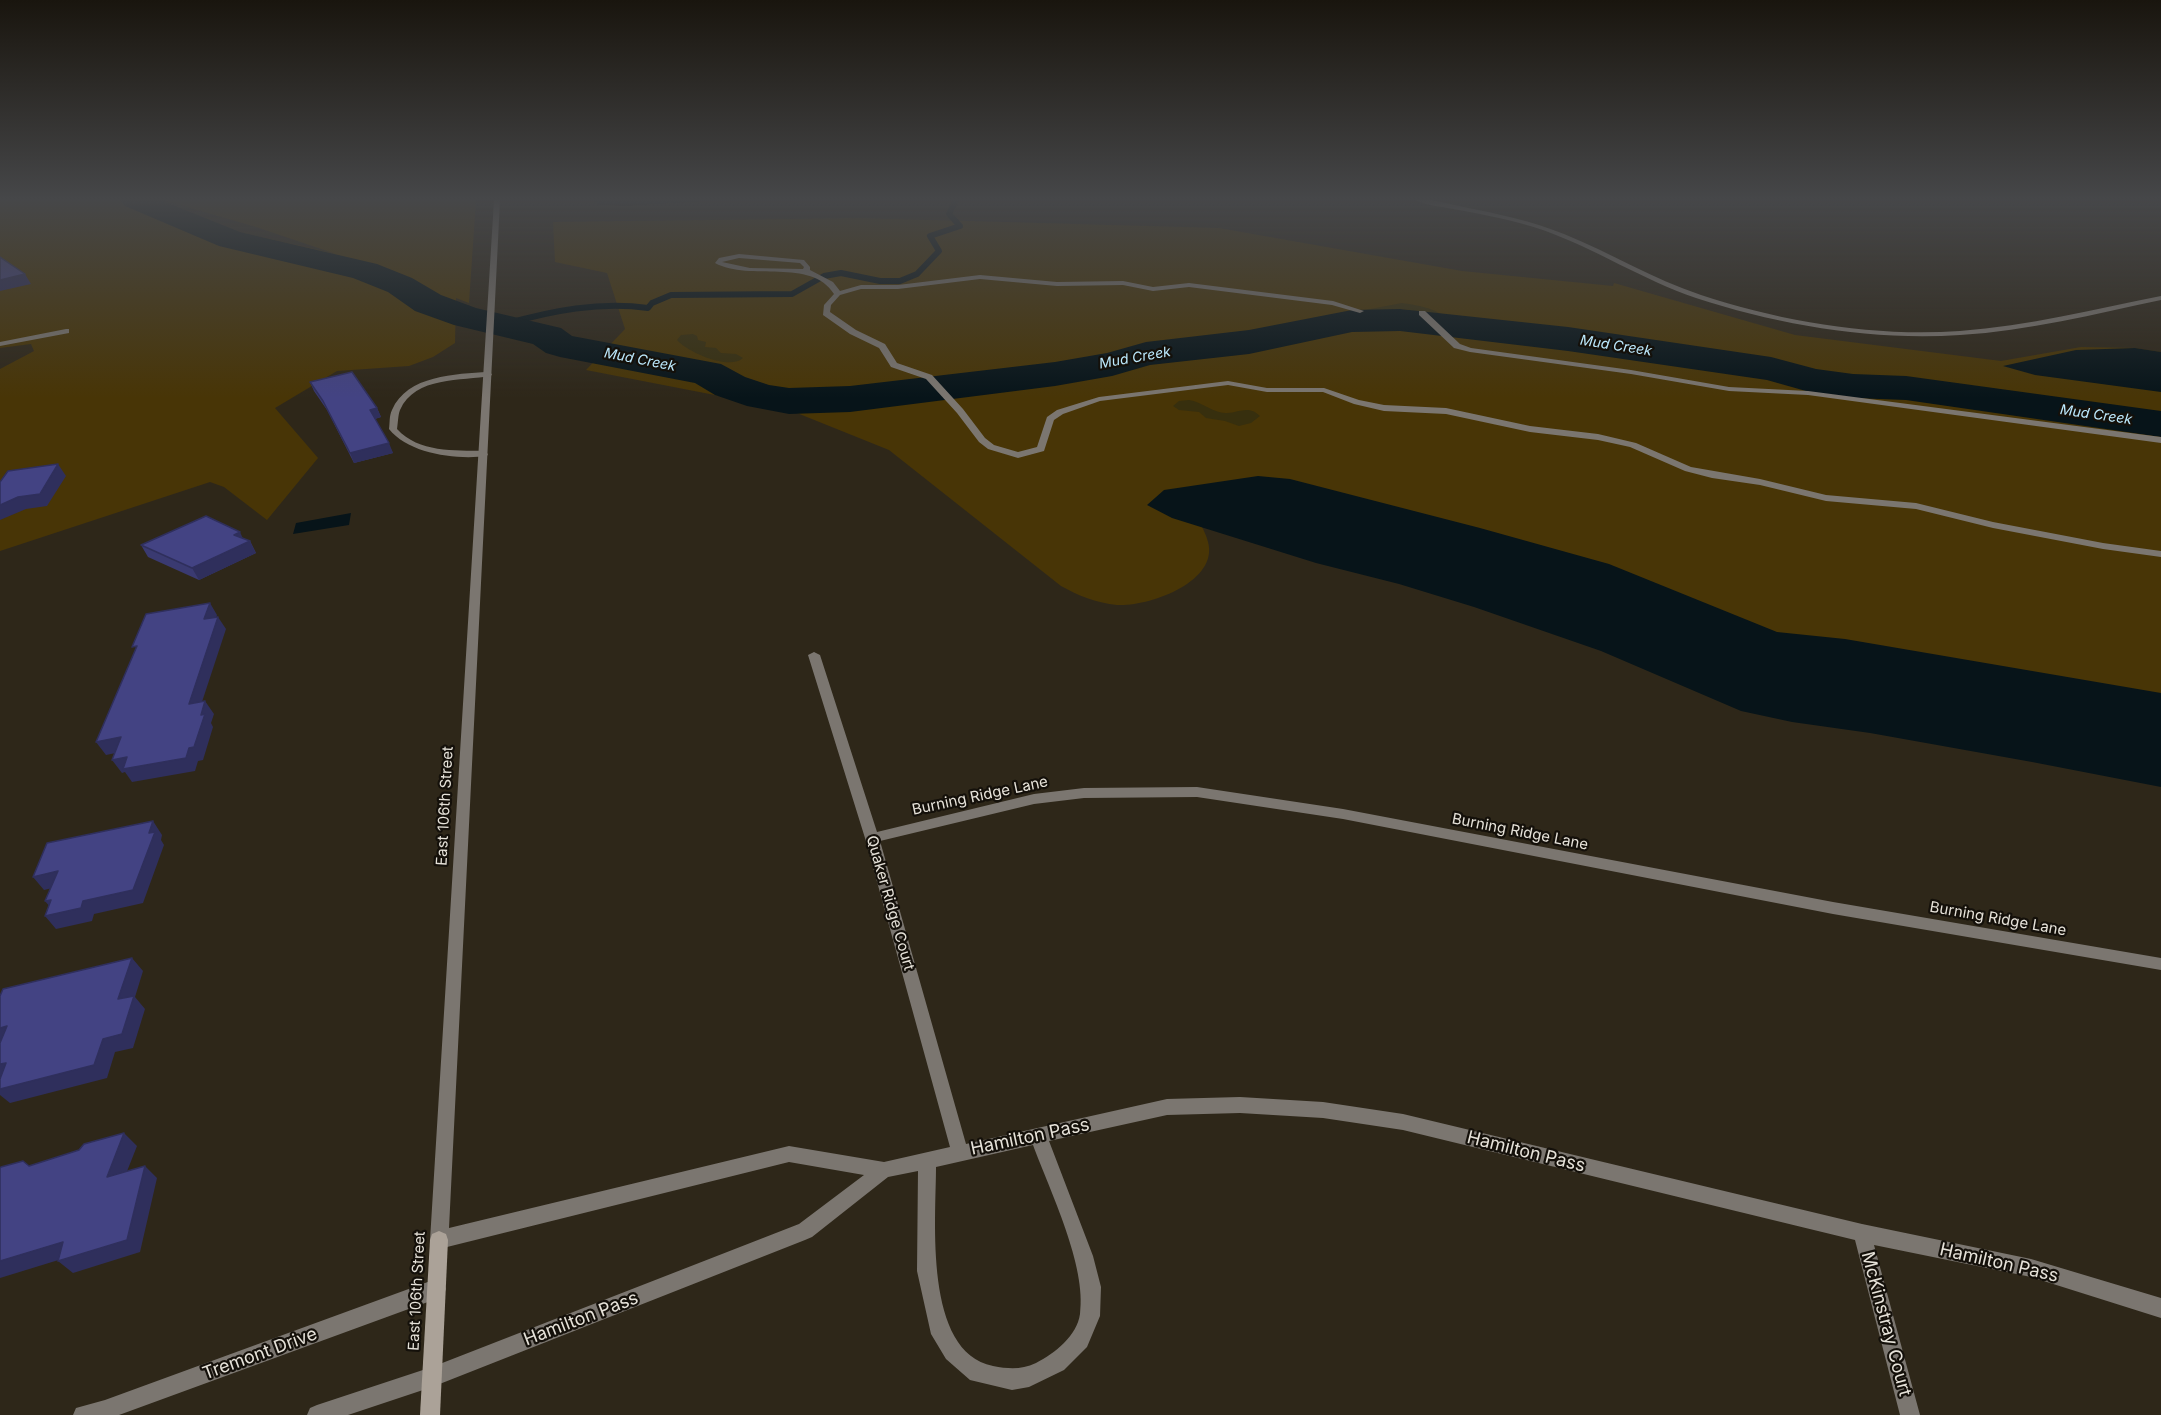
<!DOCTYPE html>
<style>
body{margin:0}
canvas{display:block;background:#2e2719}
</style>
<canvas width="2161" height="1415"></canvas>
<script>
const c = document.querySelector('canvas').getContext('2d');
c.lineJoin = 'round';
function fillPath(path, color) { c.fillStyle = color; c.fill(path, 'evenodd'); }
function strokePath(path, color, width, dash) { c.strokeStyle = color; c.lineWidth = width; c.lineCap = dash ? 'butt' : 'round'; c.setLineDash(dash || []); c.stroke(path); }
function label(font, color, halo, rows, align = 'center') {
  c.font = font + ' Inter,sans-serif'; c.lineWidth = 4.5; c.setLineDash([]); c.textBaseline = 'middle'; c.strokeStyle = halo; c.fillStyle = color; for (const [text, x, y, turn = 0] of rows) {
    c.save(); c.translate(x, y); c.rotate((+turn || 0) * Math.PI / 180); c.textAlign = isNaN(turn) ? turn : align; if (halo) c.strokeText(text, 0, 0); c.fillText(text, 0, 0); c.restore();
  }
}
const green = new Path2D(`
 M0,200H160L231,230L336,254L256,227L163,200H476L469,303L456,298L455,343L433,357L409,366L337,371L275,408L318,458L267,520L224,487L210,482L0,551V369L34,351L31,344L0,348Z
 M859,218L1219,228L1462,271L1613,286L1614,283L1795,335L2001,361L2081,347L2135,348L2161,352V738L1192,508C1197,519 1205,530 1208,542C1219,582 1148,607 1117,605C1097,603 1079,596 1061,586L889,450L787,409L586,370L625,329L607,273L555,262L553,222Z`);
const sand = new Path2D(`
 M1402,303C1415,305 1438,308 1446,319C1431,322 1418,309 1403,309C1390,308 1371,317 1360,311Z
 M693,334L697,336L698,340L706,342L705,347L716,348L721,353L736,354L743,358C730,371 687,352 677,340L681,335Z
 M1189,400C1202,402 1215,414 1227,413C1240,412 1249,405 1260,416L1251,423L1239,426L1225,421L1206,418L1199,412L1179,410L1173,406L1179,401Z`);
const water = new Path2D(`
 M593,200H717L627,206L599,205Z
 M2135,348L2161,352V392L2035,375L2003,366L2076,350Z
 M1258,476L1290,479L1480,528L1609,564L1777,632L1845,639L2161,693V787L2032,762L1870,733L1792,722L1741,711L1601,651L1474,607L1399,584L1316,563L1172,518L1147,505L1164,490Z
 M351,513L349,525L293,534L296,523Z`);
const stream = new Path2D(`
 M505,324C551,311 600,301 648,308L652,303L671,295L792,294L824,276L841,273L880,281H900L917,274L939,251L930,236L960,226L949,214L956,200`);
const river = new Path2D(`
 M120,200H160L240,232L377,264L412,278L441,295L476,308L561,328L572,336L721,364L745,377L769,385L789,388L850,386L1055,362L1107,353L1146,342L1249,330L1352,310L1400,309L1568,327L1771,357L1816,369L1853,374L1906,376L2161,411V437L1906,400L1853,398L1813,393L1767,380L1568,351L1400,331L1352,332L1249,354L1150,365L1112,376L1055,386L850,412L789,414L747,406L715,395L695,383L560,357L546,353L533,344L454,325L415,311L388,292L353,278L219,246L125,206Z`);
const lane = new Path2D(`
 M739,254L804,260L810,267V270L833,282L840,291L861,285H898L980,275L1057,282L1123,281L1153,287L1189,283L1333,301L1364,311L1360,313L1332,305L1189,287L1153,291L1123,285L1057,286L980,279L898,289H861L840,295L831,305L830,312L856,330L885,344L897,363L932,375L963,409L985,438L994,445L1018,452L1037,447L1047,417L1057,410L1099,397L1228,381L1267,388H1324L1359,400L1384,405L1446,408L1530,426L1598,434L1636,443L1691,467L1760,479L1826,495L1916,503L1993,522L2103,543L2161,551V557L2103,549L1993,528L1916,509L1826,501L1760,485L1712,478L1685,471L1630,447L1598,440L1530,432L1446,414L1384,411L1354,404L1323,392H1267L1228,385L1100,401L1063,414L1054,420L1044,451L1018,458L988,449L979,442L957,413L926,379L891,367L879,348L850,334L823,315L824,305L834,294C811,257 750,282 715,263L719,258ZM739,258L800,263L804,267L803,269L750,268L722,262Z
 M1419,311H1425L1460,344L1471,348L1631,370L1729,387L1808,391L2161,437V443L1808,395L1729,391L1631,374L1470,352L1454,348L1419,315Z
 M488,372L492,374L491,376C462,381 415,376 400,410C398,415 398,423 397,429C419,453 454,450 484,451L488,454L487,456C456,460 409,454 389,429C390,423 389,416 392,410C407,375 456,374 488,372Z`);
const street = new Path2D(`
 M494,200H500L449,1228L789,1146L884,1162L950,1147L865,838L808,655L814,652L820,655L877,832L1034,794L1084,788L1197,787L1343,809L1833,902L2161,958V970L1833,914L1343,819L1197,797L1084,798L1034,804L880,841L966,1144L1167,1099L1240,1097L1323,1102L1403,1114L1862,1224L2031,1259L2161,1298V1318L2031,1277L1874,1245L1920,1415H1900L1855,1240L1403,1130L1323,1118L1240,1113L1167,1115L1049,1141L1093,1256L1101,1287L1100,1316L1087,1347L1064,1370L1029,1387L1012,1390L970,1380L946,1359L931,1334L917,1271L918,1171L888,1177L812,1237L805,1240L432,1387L348,1415H307L310,1408L317,1405L432,1367L799,1224L864,1175L789,1162L439,1249L432,1246L430,1240ZM1033,1145C1050,1191 1087,1266 1080,1314C1077,1336 1055,1353 1036,1363C1021,1370 1009,1369 993,1366C923,1352 936,1219 936,1167Z
 M1415,200C1431,198 1448,204 1464,207C1498,214 1532,221 1564,234C1611,253 1653,279 1701,295C1783,322 1874,337 1960,331C2028,326 2095,309 2161,296V300C2095,314 2028,331 1960,335C1872,341 1779,325 1696,298C1643,280 1596,249 1543,230C1516,221 1487,215 1459,210C1445,207 1427,206 1415,200Z
 M66,329H69V333L0,346V342Z
 M436,1279L443,1282L446,1289L443,1296L436,1299L119,1415H73L76,1408L105,1400Z`);
const secondary = new Path2D(`
 M439,1231L446,1234L448,1240L440,1415H420L430,1240L432,1234Z`);
const wall = new Path2D(`
 M310,382L377,408L381,417L375,419L393,453L354,463L327,410L314,391Z
 M243,538L250,541L256,553L199,580L148,557L141,545Z`);
const shadedWall = new Path2D(`
 M25,274L31,284L0,291V280Z
 M377,408L381,417L374,419L370,410Z
 M389,443L393,453L354,463L350,453Z
 M58,464L66,476L47,506L26,509L0,520V505Z
 M240,532L245,543L250,541L256,553L199,580L192,568L234,535Z
 M210,603L217,615L211,632L204,619Z
 M218,617L226,629L197,717L189,704Z
 M205,701L214,714L211,723L213,727L203,760L198,761L195,771L132,782L125,772L122,773L112,760L201,715Z
 M121,737L130,750L106,755L96,742Z
 M153,821L162,835L161,840L164,845L143,903L94,914L92,921L56,929L45,916L55,913L45,901L51,900L83,901L149,833Z
 M58,871L69,884L44,890L33,877Z
 M132,958L143,971L135,997L145,1009L133,1048L115,1052L107,1078L10,1103L0,1095V1089L103,1039L118,999Z
 M7,1026L0,1044V1028Z
 M6,1063L3,1080L0,1076V1064Z
 M124,1133L137,1146L120,1189L107,1177Z
 M145,1166L157,1178L140,1252L73,1273L58,1261Z
 M63,1242L78,1254L0,1278V1261Z`);
const building = new Path2D(`
 M0,257L25,274L0,280Z
 M352,372L377,408L370,410L389,443L350,453L323,401L310,382Z
 M58,464L40,494L18,497L0,505V482L8,471Z
 M206,516L240,532L234,535L250,541L192,568L141,545Z
 M210,603L204,619L218,617L189,704L205,701L201,715L205,714L194,747L189,748L186,758L123,769L127,757L112,760L121,737L96,742L137,646L132,647L146,614Z
 M153,821L149,833L155,832L133,890L83,901L81,908L45,916L51,900L45,901L58,871L33,877L47,843Z
 M132,958L118,999L134,996L122,1034L103,1039L94,1065L0,1089V1079L6,1063L0,1064V1043L7,1026L0,1028V996L3,989Z
 M124,1133L107,1177L145,1166L127,1240L58,1261L63,1242L0,1261V1168L1,1167L23,1161L29,1166L79,1150L84,1144Z`);
const farWaternames = [
 ["Mud Creek",1616,346,9],
 ["Mud Creek",1135,358,-10],
 ["Mud Creek",640,360,11],
 ["Mud Creek",2096,415,8]
];
const streetNames = [
 ["Burning Ridge Lane",980,796,-12],
 ["East 106th Street",445,806,-87],
 ["Burning Ridge Lane",1520,832,11],
 ["Quaker Ridge Court",890,903,74],
 ["Burning Ridge Lane",1998,919,10],
 ["East 106th Street",417,1291,-87]
];
const nearStreetnames = [
 ["Hamilton Pass",1030,1137,-12],
 ["Hamilton Pass",1526,1152,14],
 ["Hamilton Pass",1999,1263,13],
 ["Hamilton Pass",581,1319,-21],
 ["McKinstray Court",1886,1324,75],
 ["Tremont Drive",260,1354,-20]
];
fillPath(green, '#483506');
fillPath(sand, '#372f0e');
fillPath(water, '#071419');
strokePath(stream, '#071419', 6);
fillPath(river, '#071419');
fillPath(lane, '#7b7670');
fillPath(street, '#7b7670');
fillPath(secondary, '#aba298');
fillPath(wall, '#3a3a71');
fillPath(shadedWall, '#2f2f5c');
fillPath(building, '#434383');
strokePath(building, '#2f2f5c', 1.5);
const sky = c.createLinearGradient(0, 0, 0, 398);
sky.addColorStop(0, '#19150e');
sky.addColorStop(0.5, '#464749');
sky.addColorStop(1, '#46474900');
c.fillStyle = sky;
c.fillRect(0, 0, 2161, 398);
label('italic 14px', '#bdeafe', '#14100a', farWaternames);
label('15px', '#e6e2d9', '#14100a', streetNames);
label('18px', '#e6e2d9', '#14100a', nearStreetnames);
</script>
